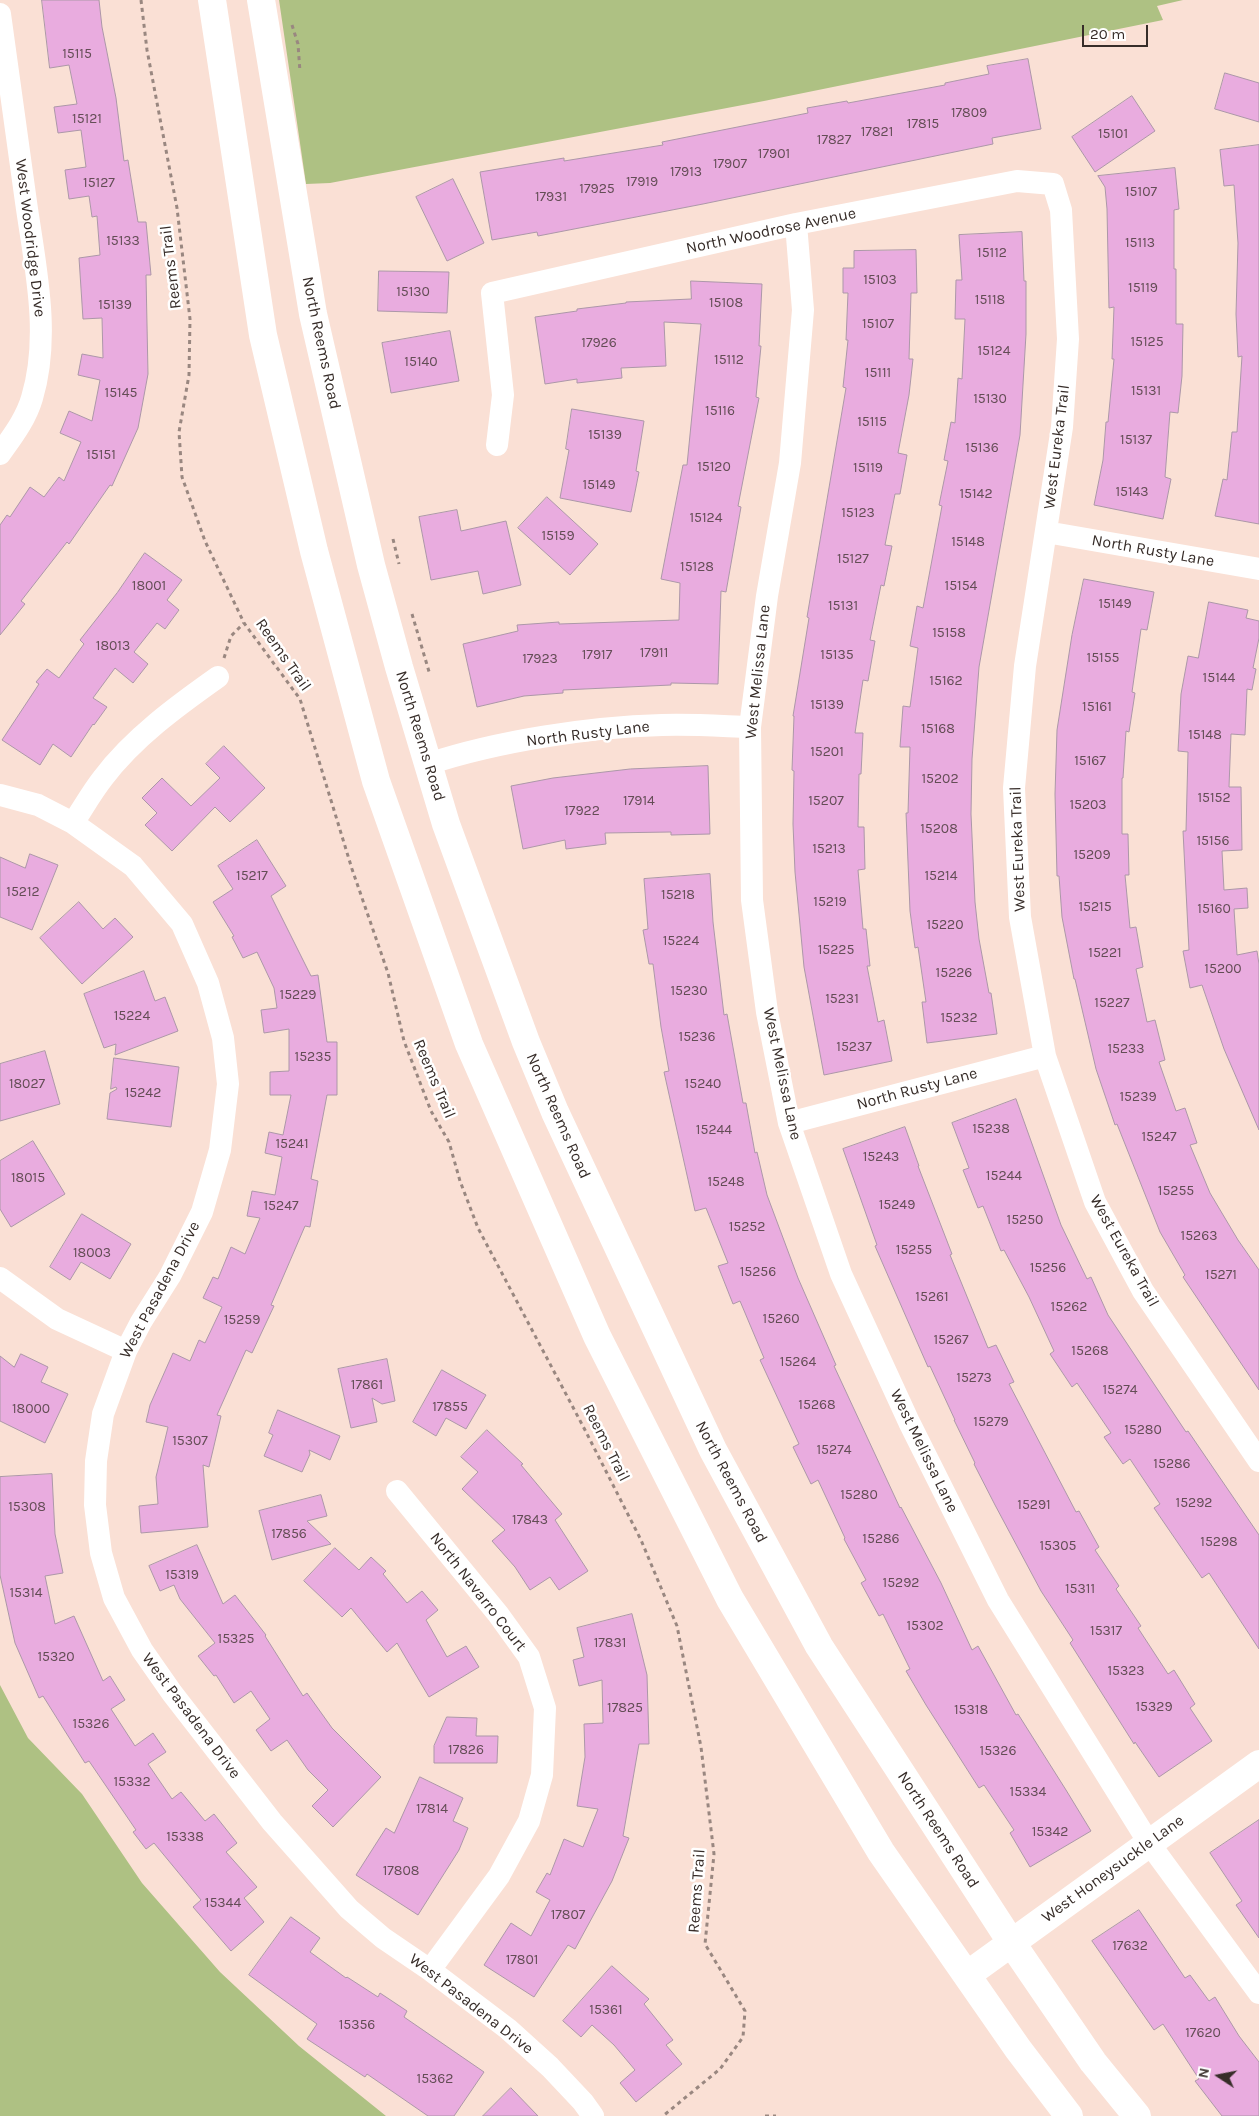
<!DOCTYPE html>
<style>
body{margin:0}
#map{position:relative;width:1259px;height:2116px;overflow:hidden;background:#fae0d5;font-family:Karla,sans-serif}
canvas{display:block}
.north{position:absolute;left:1194px;top:2051px;width:50px;height:50px;-webkit-text-stroke:4px #fff;paint-order:stroke;rotate:281deg;font-size:14px;font-weight:700;line-height:20px;text-align:center;color:#372d29}
.north::after{content:'';display:block;margin:auto;width:18px;height:22px;background:#372d29;clip-path:polygon(50% 0,100% 100%,50% 72%,0 100%)}
.scale{position:absolute;left:1082px;top:25px;width:66px;height:22px;box-sizing:border-box;border:2px solid #372d29;border-top:0;padding-left:6px;font-size:15px;line-height:18px;white-space:nowrap;color:#372d29;-webkit-text-stroke:4px #fff;paint-order:stroke}
</style>
<div id="map">
<canvas width="1259" height="2116"></canvas>
<div class="north">N</div>
<div class="scale">20 m</div>
</div>
<script>
const c = document.querySelector('canvas').getContext('2d');
c.lineJoin = 'round';
function fillPath(path, color) { c.fillStyle = color; c.fill(path, 'evenodd'); }
function strokePath(path, color, width, dash) { c.strokeStyle = color; c.lineWidth = width; c.lineCap = dash ? 'butt' : 'round'; c.setLineDash(dash || []); c.stroke(path); }
function label(font, color, halo, rows, align = 'center') {
  c.font = font + ' Karla,sans-serif'; c.lineWidth = 5; c.setLineDash([]); c.textBaseline = 'middle'; c.strokeStyle = halo; c.fillStyle = color; for (const [text, x, y, turn = 0] of rows) {
    c.save(); c.translate(x, y); c.rotate((+turn || 0) * Math.PI / 180); c.textAlign = isNaN(turn) ? turn : align; if (halo) c.strokeText(text, 0, 0); c.fillText(text, 0, 0); c.restore();
  }
}
const green = new Path2D(`
 M279,0H1183L1157,6L1163,20L764,101L330,183L306,184Z
 M0,1685L28,1738L82,1794L142,1883L220,1972L299,2046L386,2116H0Z`);
const building = new Path2D(`
 M42,0H99L102,27L116,98L124,161L128,160L138,222H146L151,275H146L148,374L138,428L112,486L110,485L69,544L67,542L21,601L25,604L0,635V525L7,515L10,517L30,487L44,497L59,477L64,481L81,442L60,433L69,411L92,421L100,380L78,375L82,354L103,358L102,318L83,319L79,258L100,255L97,216L92,217L89,196L69,199L65,170L86,167L81,130L58,133L54,107L77,104L69,65L50,68Z
 M1028,59L1041,129L992,138L993,144L703,204L538,236L537,232L492,240L480,172L564,158V161L663,145L662,142L808,113L807,108L847,101L848,103L945,85V83L989,74L987,66Z
 M1225,73L1259,83V122L1215,109Z
 M1132,96L1155,131L1095,172L1072,137Z
 M1259,145V524L1215,516L1223,479L1227,480L1232,432H1237L1242,356L1238,357L1236,314L1238,243L1234,185L1224,186L1220,150Z
 M1175,168L1179,209L1174,210V269H1176V324H1183L1182,376L1178,413L1170,412L1165,477L1171,479L1163,519L1094,505L1103,460L1106,422H1108L1114,359H1112L1114,307L1109,308L1107,209L1105,187L1098,176Z
 M453,179L484,243L447,261L416,197Z
 M1022,232L1024,281H1026V334L1020,435L979,667L972,759L971,814L975,902L979,939L989,993H991L997,1034L927,1043L922,1002H926L918,947L915,948L910,911L906,813H908L910,747H900L903,706L910,707L918,648L910,646L917,606L923,608L942,506L939,505L948,461L944,460L951,422L955,423L958,378L962,379L965,319H955L956,280H962L959,235Z
 M916,250L917,293H911L909,359H913L909,395L898,453L907,455L900,494H895L885,545L892,546L884,586L881,585L870,640L875,641L868,681L863,680L855,733H863L861,774H859L858,827H864L865,869L858,870L863,929H866L870,966H867L878,1022L884,1020L892,1061L824,1075L804,967L795,872L793,824L794,771L792,770L794,716H793L809,618L807,617L846,388L843,387L848,340H846L848,293H843V268H854V251Z
 M379,271L449,272L447,313L378,311Z
 M691,281L762,284L759,346H761L756,397L759,398L738,506L741,507L726,592L721,591L718,684L671,683V685L563,690V693L524,696L477,707L463,644L518,631L517,625L559,622V624L679,620L680,583L661,579L683,465H687L701,324L664,322L666,366L621,368L622,378L577,383V379L545,384L535,317L577,311V309L626,303V302L691,299Z
 M450,331L459,381L391,393L382,343Z
 M572,409L644,421L636,471L639,472L631,512L560,498L569,450L566,449Z
 M547,497L598,544L570,575L518,528Z
 M457,510L461,531L506,521L521,585L483,594L478,571L431,580L419,517Z
 M145,553L182,580L167,600L179,610L165,629L157,623L134,652L148,664L133,683L115,668L93,698L107,707L94,725L93,724L71,757L53,744L40,765L2,740L39,684L36,682L47,669L59,678L84,644L80,640L117,593Z
 M1084,579L1154,592L1147,630L1141,629L1132,692L1135,693L1129,732L1126,731L1123,778H1122V834H1128L1129,875H1125L1130,928L1136,927L1143,967L1136,969L1147,1022L1155,1020L1165,1060L1159,1062L1176,1111L1185,1108L1197,1143L1190,1145L1210,1193L1238,1240L1259,1270V1390L1183,1277L1185,1275L1160,1232L1117,1124L1115,1125L1096,1069L1075,979H1074L1062,917L1059,876H1057L1055,794L1057,730L1072,635Z
 M1209,602L1248,610L1246,618L1259,621V638L1253,668L1256,669L1252,690L1247,689L1245,735L1231,734L1229,787H1241L1242,850L1222,851L1224,890L1247,888L1248,908L1234,909L1237,955L1257,951L1259,964V1130L1224,1049L1202,985L1190,988L1183,951L1189,950L1183,831H1186L1188,752L1178,751L1181,694L1188,656L1198,658Z
 M224,746L265,788L230,822L215,807L172,851L145,825L157,813L142,798L162,778L191,806L220,778L206,764Z
 M708,766L710,834L671,835V832L605,833L606,844L566,849L565,840L523,849L511,786L553,778L630,769Z
 M257,840L286,886L271,896L311,976L318,975L327,1042H337V1095H327L311,1179L318,1181L310,1227L305,1226L271,1305L274,1306L252,1353L246,1350L217,1415L221,1416L209,1467L203,1465L208,1527L141,1533L139,1506L158,1504L156,1477L168,1427L146,1422L150,1405L173,1353L190,1361L199,1340L205,1343L222,1307L203,1298L213,1277L218,1279L231,1247L245,1254L260,1218L247,1216L252,1191L275,1195L282,1157L265,1153L269,1132L283,1135L291,1095H270V1072L289,1071V1029L264,1033L261,1010L277,1008L274,988L257,952L243,958L232,937L234,936L213,902L233,889L218,866Z
 M30,854L58,865L32,930L0,917V857L25,868Z
 M710,874L713,922L724,1015L727,1014L743,1103H746L755,1153L757,1152L767,1195L798,1278L836,1365L834,1366L900,1508L901,1507L941,1583L972,1650L978,1646L1016,1715L1018,1714L1066,1790L1091,1831L1030,1867L1010,1833L1014,1830L984,1785L979,1788L926,1705L906,1671L910,1669L883,1614L879,1616L861,1583L866,1580L844,1539L845,1538L818,1480L811,1484L793,1447L799,1444L760,1360L764,1358L740,1301L733,1304L718,1266L728,1263L706,1208L695,1211L664,1072L669,1071L661,1027L653,964H649L643,930L648,929L644,879Z
 M79,902L103,929L115,918L133,937L82,984L40,938Z
 M144,971L155,1001L165,997L178,1031L115,1055L116,1044L104,1048L84,994Z
 M45,1051L60,1104L0,1121V1064Z
 M114,1058L179,1067L171,1127L107,1119L110,1093L117,1089L116,1087L111,1089Z
 M1016,1099L1061,1225L1087,1279L1091,1277L1108,1315L1186,1432L1188,1431L1259,1535V1649L1209,1573L1202,1578L1154,1508L1160,1504L1130,1459L1123,1464L1104,1437L1111,1433L1077,1383L1072,1387L1050,1354L1054,1351L1029,1297L1004,1250L1001,1251L983,1206L978,1208L963,1170L969,1168L952,1123Z
 M905,1127L919,1166H918L952,1254L950,1255L988,1348L996,1345L1014,1382L1009,1384L1076,1512L1079,1511L1099,1547L1095,1550L1119,1586L1116,1589L1141,1626L1138,1628L1168,1674L1174,1670L1195,1704L1190,1708L1212,1741L1159,1777L1135,1742L1134,1744L1070,1643L1073,1640L1041,1591L995,1505L974,1464L975,1463L954,1420H955L930,1366L928,1367L875,1246L877,1245L843,1149Z
 M33,1141L65,1194L11,1227L0,1209V1161Z
 M82,1214L131,1244L110,1279L81,1262L70,1280L50,1267Z
 M21,1354L48,1367L41,1382L68,1394L45,1443L0,1421V1356L14,1367Z
 M387,1359L395,1401L382,1404L372,1398L377,1422L351,1428L338,1369Z
 M442,1370L486,1395L466,1429L446,1418L436,1436L413,1422Z
 M278,1410L340,1436L330,1460L309,1450L310,1454L302,1472L264,1456L273,1435L269,1433Z
 M487,1430L523,1464L521,1465L562,1514L555,1520L588,1571L559,1590L550,1577L530,1590L515,1567L492,1541L505,1530L462,1489L478,1472L461,1457Z
 M52,1474L55,1534L63,1573L45,1576L55,1624L74,1616L103,1681L110,1676L125,1700L111,1709L135,1746L153,1733L166,1752L148,1764L172,1799L181,1792L205,1821L214,1814L237,1843L226,1852L257,1887L244,1898L264,1922L231,1951L193,1907L201,1900L154,1843L146,1849L133,1832L136,1830L89,1761L85,1763L43,1696L39,1698L15,1643L0,1575V1477Z
 M321,1495L327,1516L307,1521L331,1544L272,1560L259,1511Z
 M197,1545L223,1604L235,1595L266,1635L265,1636L303,1696L307,1693L332,1728L381,1777L333,1827L312,1806L328,1790L308,1770L287,1740L271,1751L256,1730L270,1719L251,1691L234,1703L216,1675L214,1676L198,1656L215,1643L180,1599L174,1585L160,1591L149,1566Z
 M335,1548L359,1570L371,1557L386,1571L383,1574L407,1603L422,1591L438,1610L426,1620L447,1657L466,1646L479,1667L429,1697L397,1643L387,1652L351,1608L342,1617L304,1581Z
 M632,1614L647,1675L649,1744H639L623,1836L629,1838L612,1881L575,1949L568,1945L534,1997L484,1965L511,1923L531,1936L550,1900L536,1892L547,1873L550,1875L564,1839L583,1847L598,1809L577,1806L585,1757L584,1724L603,1723L602,1680L579,1686L573,1660L584,1657L577,1628Z
 M447,1717L477,1718L476,1736H498L497,1763H434V1746Z
 M420,1777L463,1798L453,1821L468,1828L459,1850L418,1915L356,1875L386,1828L394,1833Z
 M1259,1820V1938L1236,1905L1242,1901L1210,1853Z
 M1139,1910L1185,1978L1190,1975L1209,2001L1215,1997L1239,2036L1259,2062V2116H1222L1195,2081L1199,2079L1163,2024L1154,2030L1092,1941Z
 M291,1917L320,1938L310,1952L346,1978L347,1977L378,1997L380,1993L407,2011L404,2017L484,2072L454,2116H428L367,2074L365,2077L307,2039L317,2024L249,1975Z
 M612,1966L649,1999L644,2004L673,2040L666,2045L682,2064L636,2102L620,2083L635,2070L614,2045L592,2025L581,2037L563,2021Z
 M511,2088L538,2116H483Z`);
const path = new Path2D(`
 M141,0L147,50L177,208L190,319L189,375L179,432L182,477L205,541L244,623L300,699L352,869L388,973L404,1041L431,1111L449,1142L460,1181L478,1228L585,1430L641,1540L677,1626L701,1747L714,1854L705,1944L745,2011L743,2037L720,2069L663,2116
 M292,25L298,44L300,72
 M393,539L399,564
 M412,614L430,675
 M224,658L231,636L244,623
 M765,2116H776`);
const street = new Path2D(`
 M0,14C9,77 18,140 26,202C35,266 51,335 32,398C26,419 12,437 0,454
 M796,224L803,310L790,463L767,596L750,727L752,900L767,1012L789,1123L841,1274L909,1422L998,1600L1149,1843L1259,1993
 M497,445L503,395L492,293L796,224L1017,181L1053,184L1061,210L1068,339L1062,427L1025,666L1014,788L1020,917L1045,1056L1095,1202L1143,1291L1259,1461
 M1046,532L1259,569
 M428,764C498,741 589,727 662,725C691,724 721,726 750,727
 M0,795L38,805L73,823L133,866L182,924L208,983L223,1038L228,1084L220,1150L202,1212L170,1276L141,1322L126,1351L103,1414L96,1461L95,1505L101,1553L114,1598L142,1650L172,1693L272,1822L349,1909L383,1938L430,1970L508,2029L550,2067L583,2102L593,2116
 M73,823C83,808 92,792 103,778C133,738 177,706 218,677
 M789,1123L1045,1056
 M0,1278L57,1319L126,1351
 M397,1491L498,1614L529,1657L545,1708L542,1775L529,1821L499,1876L430,1970`);
const secondary = new Path2D(`
 M212,0L263,335L314,551L376,781L469,1044L597,1336L730,1599L881,1852L1018,2049L1069,2116
 M261,0L313,314L371,565L399,667L446,824L526,1042L555,1112L713,1450L819,1646L1011,1942L1093,2062L1137,2116
 M967,1975L1259,1764`);
const numberNames = [
 ["15115",77,54],
 ["17809",969,113],
 ["15121",87,119],
 ["17815",923,124],
 ["17821",877,132],
 ["15101",1113,134],
 ["17827",834,140],
 ["17901",774,154],
 ["17907",730,164],
 ["17913",686,172],
 ["17919",642,182],
 ["15127",99,183],
 ["17925",597,189],
 ["15107",1141,192],
 ["17931",551,197],
 ["15133",123,241],
 ["15113",1140,243],
 ["15112",992,253],
 ["15103",880,280],
 ["15119",1143,288],
 ["15130",413,292],
 ["15118",990,300],
 ["15108",726,303],
 ["15139",115,305],
 ["15107",878,324],
 ["15125",1147,342],
 ["17926",599,343],
 ["15124",994,351],
 ["15112",729,360],
 ["15140",421,362],
 ["15111",878,373],
 ["15131",1146,391],
 ["15145",121,393],
 ["15130",990,399],
 ["15116",720,411],
 ["15115",872,422],
 ["15139",605,435],
 ["15137",1136,440],
 ["15136",982,448],
 ["15151",101,455],
 ["15120",714,467],
 ["15119",868,468],
 ["15149",599,485],
 ["15143",1132,492],
 ["15142",976,494],
 ["15123",858,513],
 ["15124",706,518],
 ["15159",558,536],
 ["15148",968,542],
 ["15127",853,559],
 ["15128",697,567],
 ["18001",149,586],
 ["15154",961,586],
 ["15149",1115,604],
 ["15131",843,606],
 ["15158",949,633],
 ["18013",113,646],
 ["17911",654,653],
 ["17917",597,655],
 ["15135",837,655],
 ["15155",1103,658],
 ["17923",540,659],
 ["15144",1219,678],
 ["15162",946,681],
 ["15139",827,705],
 ["15161",1097,707],
 ["15168",938,729],
 ["15148",1205,735],
 ["15201",827,752],
 ["15167",1090,761],
 ["15202",940,779],
 ["15152",1214,798],
 ["17914",639,801],
 ["15207",826,801],
 ["15203",1088,805],
 ["17922",582,811],
 ["15208",939,829],
 ["15156",1213,841],
 ["15213",829,849],
 ["15209",1092,855],
 ["15217",252,876],
 ["15214",941,876],
 ["15212",23,892],
 ["15218",678,895],
 ["15219",830,902],
 ["15215",1095,907],
 ["15160",1214,909],
 ["15220",945,925],
 ["15224",681,941],
 ["15225",836,950],
 ["15221",1105,953],
 ["15200",1223,969],
 ["15226",954,973],
 ["15230",689,991],
 ["15229",298,995],
 ["15231",842,999],
 ["15227",1112,1003],
 ["15224",132,1016],
 ["15232",959,1018],
 ["15236",697,1037],
 ["15237",854,1047],
 ["15233",1126,1049],
 ["15235",313,1057],
 ["18027",27,1084],
 ["15240",703,1084],
 ["15242",143,1093],
 ["15239",1138,1097],
 ["15238",991,1129],
 ["15244",714,1130],
 ["15247",1159,1137],
 ["15241",292,1144],
 ["15243",881,1157],
 ["15244",1004,1176],
 ["18015",28,1178],
 ["15248",726,1182],
 ["15255",1176,1191],
 ["15249",897,1205],
 ["15247",281,1206],
 ["15250",1025,1220],
 ["15252",747,1227],
 ["15263",1199,1236],
 ["15255",914,1250],
 ["18003",92,1253],
 ["15256",1048,1268],
 ["15256",758,1272],
 ["15271",1221,1275],
 ["15261",932,1297],
 ["15262",1069,1307],
 ["15260",781,1319],
 ["15259",242,1320],
 ["15267",951,1340],
 ["15268",1090,1351],
 ["15264",798,1362],
 ["15273",974,1378],
 ["17861",367,1385],
 ["15274",1120,1390],
 ["15268",817,1405],
 ["17855",450,1407],
 ["18000",31,1409],
 ["15279",991,1422],
 ["15280",1143,1430],
 ["15307",190,1441],
 ["15274",834,1450],
 ["15286",1172,1464],
 ["15280",859,1495],
 ["15292",1194,1503],
 ["15291",1034,1505],
 ["15308",27,1507],
 ["17843",530,1520],
 ["17856",289,1534],
 ["15286",881,1539],
 ["15298",1219,1542],
 ["15305",1058,1546],
 ["15319",182,1575],
 ["15292",901,1583],
 ["15311",1080,1589],
 ["15314",26,1593],
 ["15302",925,1626],
 ["15317",1106,1631],
 ["15325",236,1639],
 ["17831",610,1643],
 ["15320",56,1657],
 ["15323",1126,1671],
 ["15329",1154,1707],
 ["17825",625,1708],
 ["15318",971,1710],
 ["15326",91,1724],
 ["17826",466,1750],
 ["15326",998,1751],
 ["15332",132,1782],
 ["15334",1028,1792],
 ["17814",432,1809],
 ["15342",1050,1832],
 ["15338",185,1837],
 ["17808",401,1871],
 ["15344",223,1903],
 ["17807",568,1915],
 ["17632",1130,1946],
 ["17801",522,1960],
 ["15361",606,2010],
 ["15356",357,2025],
 ["17620",1203,2033],
 ["15362",435,2079]
];
const streetNames = [
 ["North Woodrose Avenue",771,231,-12],
 ["West Woodridge Drive",30,238,83],
 ["Reems Trail",171,267,-97],
 ["North Reems Road",321,343,78],
 ["West Eureka Trail",1057,447,-83],
 ["North Rusty Lane",1153,551,10],
 ["Reems Trail",283,655,55],
 ["West Melissa Lane",758,672,-84],
 ["North Rusty Lane",588,734,-7],
 ["North Reems Road",420,736,73],
 ["West Eureka Trail",1018,849,-92],
 ["West Melissa Lane",782,1074,78],
 ["Reems Trail",434,1079,67],
 ["North Rusty Lane",917,1089,-15],
 ["North Reems Road",558,1116,66],
 ["West Eureka Trail",1124,1251,61],
 ["West Pasadena Drive",160,1290,-62],
 ["Reems Trail",606,1443,63],
 ["West Melissa Lane",924,1451,64],
 ["North Reems Road",731,1482,62],
 ["North Navarro Court",478,1592,52],
 ["West Pasadena Drive",191,1716,53],
 ["North Reems Road",938,1830,57],
 ["West Honeysuckle Lane",1113,1869,-36],
 ["Reems Trail",697,1891,-86],
 ["West Pasadena Drive",471,2004,38]
];
fillPath(green, '#aec183');
fillPath(building, '#e9acdf');
strokePath(building, '#ac97a8', 1);
strokePath(path, '#998780', 3, [4, 4]);
strokePath(street, '#fff', 22);
strokePath(secondary, '#fff', 28);
label('14px', '#644d56', null, numberNames);
label('16px', '#372d29', '#fff', streetNames);
</script>
